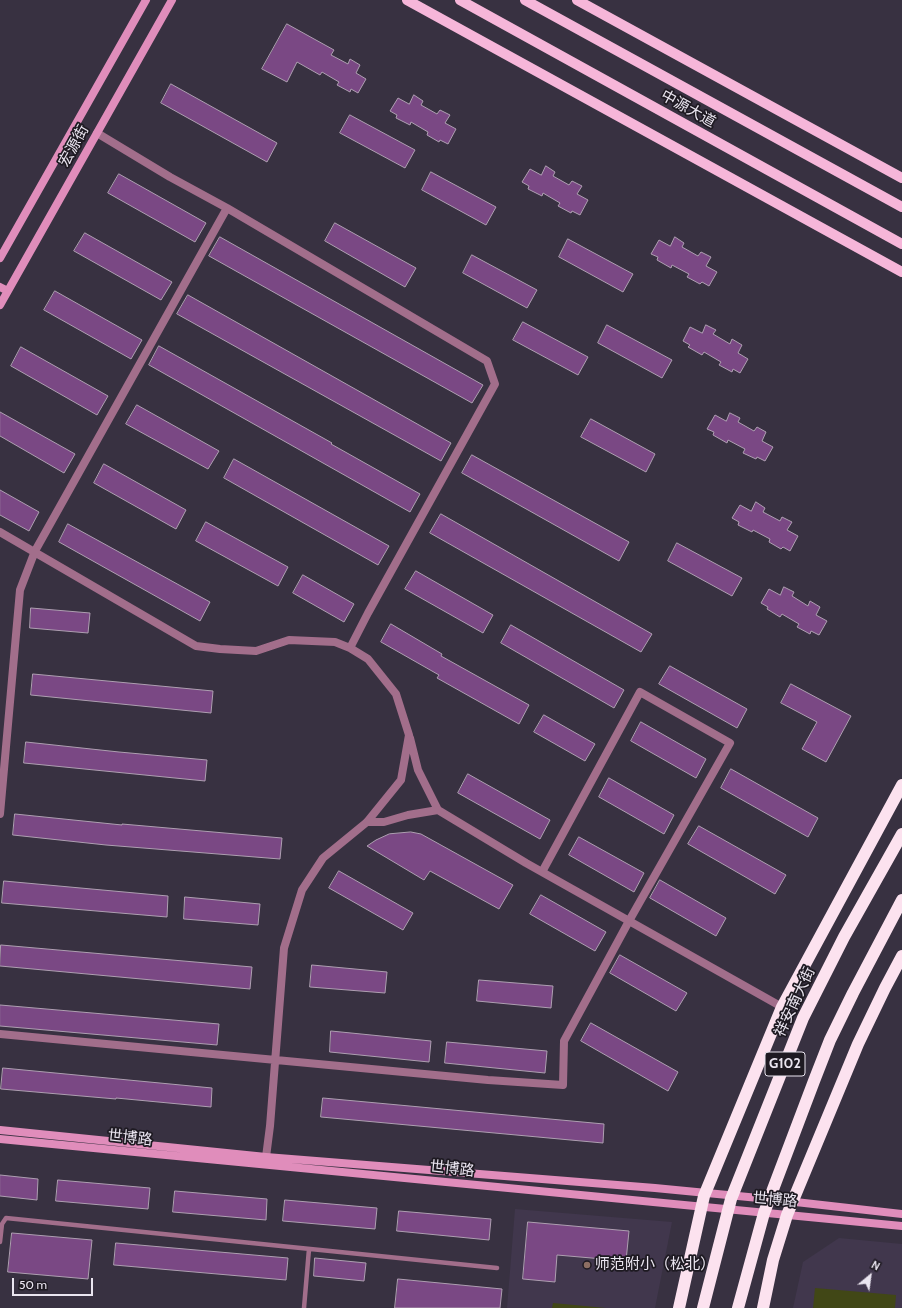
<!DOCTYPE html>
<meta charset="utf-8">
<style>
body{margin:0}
#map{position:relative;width:902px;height:1308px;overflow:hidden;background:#383141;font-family:Cabin,sans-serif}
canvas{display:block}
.north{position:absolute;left:850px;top:1256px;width:40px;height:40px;-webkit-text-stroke:3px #1e1a22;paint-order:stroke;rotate:29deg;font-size:11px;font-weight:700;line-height:16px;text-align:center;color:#eae5f0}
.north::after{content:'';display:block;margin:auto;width:14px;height:18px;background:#eae5f0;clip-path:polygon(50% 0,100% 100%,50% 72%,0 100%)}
.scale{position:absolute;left:12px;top:1278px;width:81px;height:18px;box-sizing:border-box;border:2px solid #eae5f0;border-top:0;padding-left:5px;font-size:12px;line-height:14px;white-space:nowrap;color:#eae5f0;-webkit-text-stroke:3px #1e1a22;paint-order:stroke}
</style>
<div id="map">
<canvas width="902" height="1308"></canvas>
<div class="north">N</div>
<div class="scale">50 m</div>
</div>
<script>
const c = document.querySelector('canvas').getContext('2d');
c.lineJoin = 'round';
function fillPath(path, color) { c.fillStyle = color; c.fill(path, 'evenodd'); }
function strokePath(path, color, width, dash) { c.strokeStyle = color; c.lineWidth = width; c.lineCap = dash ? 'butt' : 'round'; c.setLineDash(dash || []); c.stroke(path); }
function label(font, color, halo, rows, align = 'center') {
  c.font = font + ' Cabin,"Noto Sans SC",sans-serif'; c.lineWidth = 3.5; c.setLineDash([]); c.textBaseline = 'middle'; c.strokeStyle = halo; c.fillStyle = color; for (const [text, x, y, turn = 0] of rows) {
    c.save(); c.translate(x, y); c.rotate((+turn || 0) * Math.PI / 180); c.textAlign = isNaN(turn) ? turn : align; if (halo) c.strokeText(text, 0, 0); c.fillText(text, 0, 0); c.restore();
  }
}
const built = new Path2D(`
 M515,1209L672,1222L655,1308H507Z
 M839,1238L902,1244V1308H793L803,1262Z`);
const green = new Path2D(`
 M815,1288L896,1295L895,1308H813Z
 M553,1303L606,1308H552Z`);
const building = new Path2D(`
 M287,24L334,50L331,55L348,64L350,59L360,65L356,73L366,79L358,93L351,89L350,92L337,85L339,82L322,72L320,75L297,62L287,82L262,69Z
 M171,84L277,143L267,162L161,103Z
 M414,95L423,101L421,105L437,114L440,110L450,115L445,123L456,129L448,144L440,140L439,142L427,135L428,132L411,122L410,125L396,118L397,115L390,111L398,98L409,104Z
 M350,115L415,150L405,168L340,133Z
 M546,166L555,172L553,176L569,185L572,181L582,186L577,194L588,200L580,215L572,211L571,213L558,206L560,203L543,193L542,196L528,189L529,186L522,182L530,169L541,175Z
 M431,172L496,207L486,225L422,190Z
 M119,174L206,223L195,242L108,193Z
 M335,223L416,268L405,287L325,241Z
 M85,233L172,282L161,300L74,251Z
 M220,237L483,385L472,403L209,256Z
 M675,237L684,243L682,247L698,256L701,252L711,257L706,266L717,272L709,286L702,282L700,284L687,277L689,274L672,265L671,268L657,260L658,257L651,254L659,240L670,246Z
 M568,239L633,274L623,292L559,257Z
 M472,255L537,290L527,308L463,273Z
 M55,291L142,340L131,359L44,310Z
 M188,295L451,443L441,461L177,314Z
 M523,322L588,357L578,375L513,340Z
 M607,325L672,360L662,378L598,343Z
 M706,325L716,330L713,334L730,344L732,339L742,345L738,353L748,359L740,373L733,369L732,372L719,365L721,362L704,352L702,355L688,347L690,345L683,341L690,327L702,333Z
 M159,346L332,443L331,444L420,494L410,512L149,365Z
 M21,347L108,396L97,415L11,366Z
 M137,405L219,451L208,469L126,424Z
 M0,412L75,454L64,473L0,436Z
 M730,413L740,418L738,422L754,431L757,427L766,432L762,441L773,447L765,461L757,457L756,459L743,453L745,449L728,440L727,443L713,435L714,432L707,429L715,415L726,421Z
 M591,419L655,454L646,472L581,437Z
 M472,455L629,542L619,561L462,473Z
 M234,459L389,546L378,565L224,478Z
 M104,464L186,510L176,529L94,483Z
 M0,490L39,512L29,531L0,515Z
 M756,502L765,508L763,512L780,521L782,517L792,522L787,530L798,536L790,551L783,547L781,549L769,542L770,539L753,530L752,532L738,525L739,522L732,518L740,505L751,511Z
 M441,514L652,634L641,652L430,533Z
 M206,522L288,567L278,586L196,541Z
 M68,524L210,602L200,621L59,542Z
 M677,543L742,578L732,596L668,561Z
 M416,571L493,615L483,633L405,589Z
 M303,575L354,604L344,622L293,593Z
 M784,587L794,592L792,596L808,606L810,601L820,607L816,615L827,621L819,635L811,631L810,634L797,627L799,624L782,614L780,617L767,609L768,607L761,603L769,589L780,595Z
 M31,608L90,613L88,633L30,628Z
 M391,624L442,654L441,656L529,705L519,724L437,678L439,675L381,642Z
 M511,625L624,690L614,708L501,643Z
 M670,666L747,709L737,728L659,684Z
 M33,674L213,691L211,713L31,695Z
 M791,684L851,716L826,762L802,749L817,722L781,703Z
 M544,715L595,744L585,761L534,732Z
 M641,722L706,759L696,778L631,741Z
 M26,742L119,752L207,760L205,781L24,763Z
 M731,769L818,818L808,837L721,788Z
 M468,774L550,820L540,839L458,793Z
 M609,778L674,815L664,834L599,797Z
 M15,814L122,825V824L282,838L280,859L106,845L13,835Z
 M699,826L786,875L775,894L688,844Z
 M411,832L421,834L513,885L499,909L430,871L424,880L367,846L376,840L389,834Z
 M579,837L644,873L634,892L569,855Z
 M339,871L413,913L403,930L329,888Z
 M660,880L726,918L716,936L650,898Z
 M4,881L168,896L167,917L2,903Z
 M541,895L606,932L595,951L530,914Z
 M185,897L260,904L258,925L184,919Z
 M1,945L252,967L250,989L0,966Z
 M620,955L687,993L676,1011L610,973Z
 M312,965L387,972L385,993L310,987Z
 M479,980L553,986L551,1008L477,1001Z
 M0,1005L219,1024L217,1045L0,1026Z
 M591,1023L678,1072L668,1091L581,1041Z
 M331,1031L431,1041L429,1062L330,1052Z
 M447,1042L547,1051L545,1073L445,1063Z
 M3,1068L212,1088L211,1107L116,1098V1099L1,1089Z
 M323,1098L604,1124L603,1143L321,1117Z
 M0,1175L38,1179L37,1200L0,1196Z
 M58,1180L150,1188L148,1209L56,1201Z
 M175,1191L267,1199L266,1220L173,1212Z
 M285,1200L377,1208L375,1229L283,1221Z
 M399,1211L491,1219L489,1240L397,1231Z
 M528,1222L629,1231L626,1261L557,1255L555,1282L523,1279Z
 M12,1233L92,1240L88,1279L8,1272Z
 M116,1243L288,1258L286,1280L114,1265Z
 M315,1258L366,1263L364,1281L314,1276Z
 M398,1279L502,1289L500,1308H395Z`);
const lane = new Path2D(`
 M0,1242L2,1224L6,1218L497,1268
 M304,1308L309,1249`);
const street = new Path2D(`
 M97,133L170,177L227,208L487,361L495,384L368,613L350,648
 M0,532L196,646L220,649L256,651L289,640L335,642L350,648L368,659L396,694L409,735L401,780L367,822L323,858L302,890L284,948L270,1126L266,1157
 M410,738L418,770L438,810L526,863L782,1007
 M0,814L20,590L35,551L227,208
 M367,822H384L408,815L438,810
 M0,1034L488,1080L563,1085L564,1041L629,921L730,743L640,692L542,872`);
const secondary = new Path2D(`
 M0,258L146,0
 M0,287L8,291
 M0,305L172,0
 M0,1130L266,1157L655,1188L769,1199L902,1214
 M0,1139L902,1226`);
const primary = new Path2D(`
 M407,0L902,272
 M460,0L902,244
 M525,0L902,207
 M577,0L902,178`);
const highway = new Path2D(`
 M679,1308L704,1196L782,1007L902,785
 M703,1308L731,1199L803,1018L844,937L902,834
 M738,1308L764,1213L814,1081L830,1040L853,993L902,900
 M763,1308L773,1260L787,1215L858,1044L885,988L902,956`);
const markers = [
 [587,1265,4,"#8d6e63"]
];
const shields = [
 [785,1064,40]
];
const shieldNames = [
 ["G102",785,1064]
];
const streetNames = [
 ["中源大道",688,109,29],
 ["宏源街",74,146,-61],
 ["祥安南大街",795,1002,-65],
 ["世博路",130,1138,6],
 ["世博路",452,1169,6],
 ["世博路",775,1200,5]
];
const poiNames = [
 ["师范附小（松北）",595,1265]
];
fillPath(built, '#41374d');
fillPath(green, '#414716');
fillPath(building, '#7a4884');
strokePath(building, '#ae9fb1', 1);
strokePath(lane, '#a26e8b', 4.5);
strokePath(street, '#a26e8b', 8);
strokePath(secondary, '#e08dbb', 8);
strokePath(primary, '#f6b6d9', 10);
strokePath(highway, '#fce2ef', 12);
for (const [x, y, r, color] of markers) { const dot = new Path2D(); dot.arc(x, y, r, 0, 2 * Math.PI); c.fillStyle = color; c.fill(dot); strokePath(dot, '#1e1a22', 1.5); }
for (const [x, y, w] of shields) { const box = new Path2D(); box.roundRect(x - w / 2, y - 12, w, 24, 3); c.fillStyle = '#1e1a22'; c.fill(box); strokePath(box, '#eae5f0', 1); }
label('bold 14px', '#eae5f0', null, shieldNames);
label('15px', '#eae5f0', '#1e1a22', streetNames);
label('15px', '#eae5f0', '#1e1a22', poiNames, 'left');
</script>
